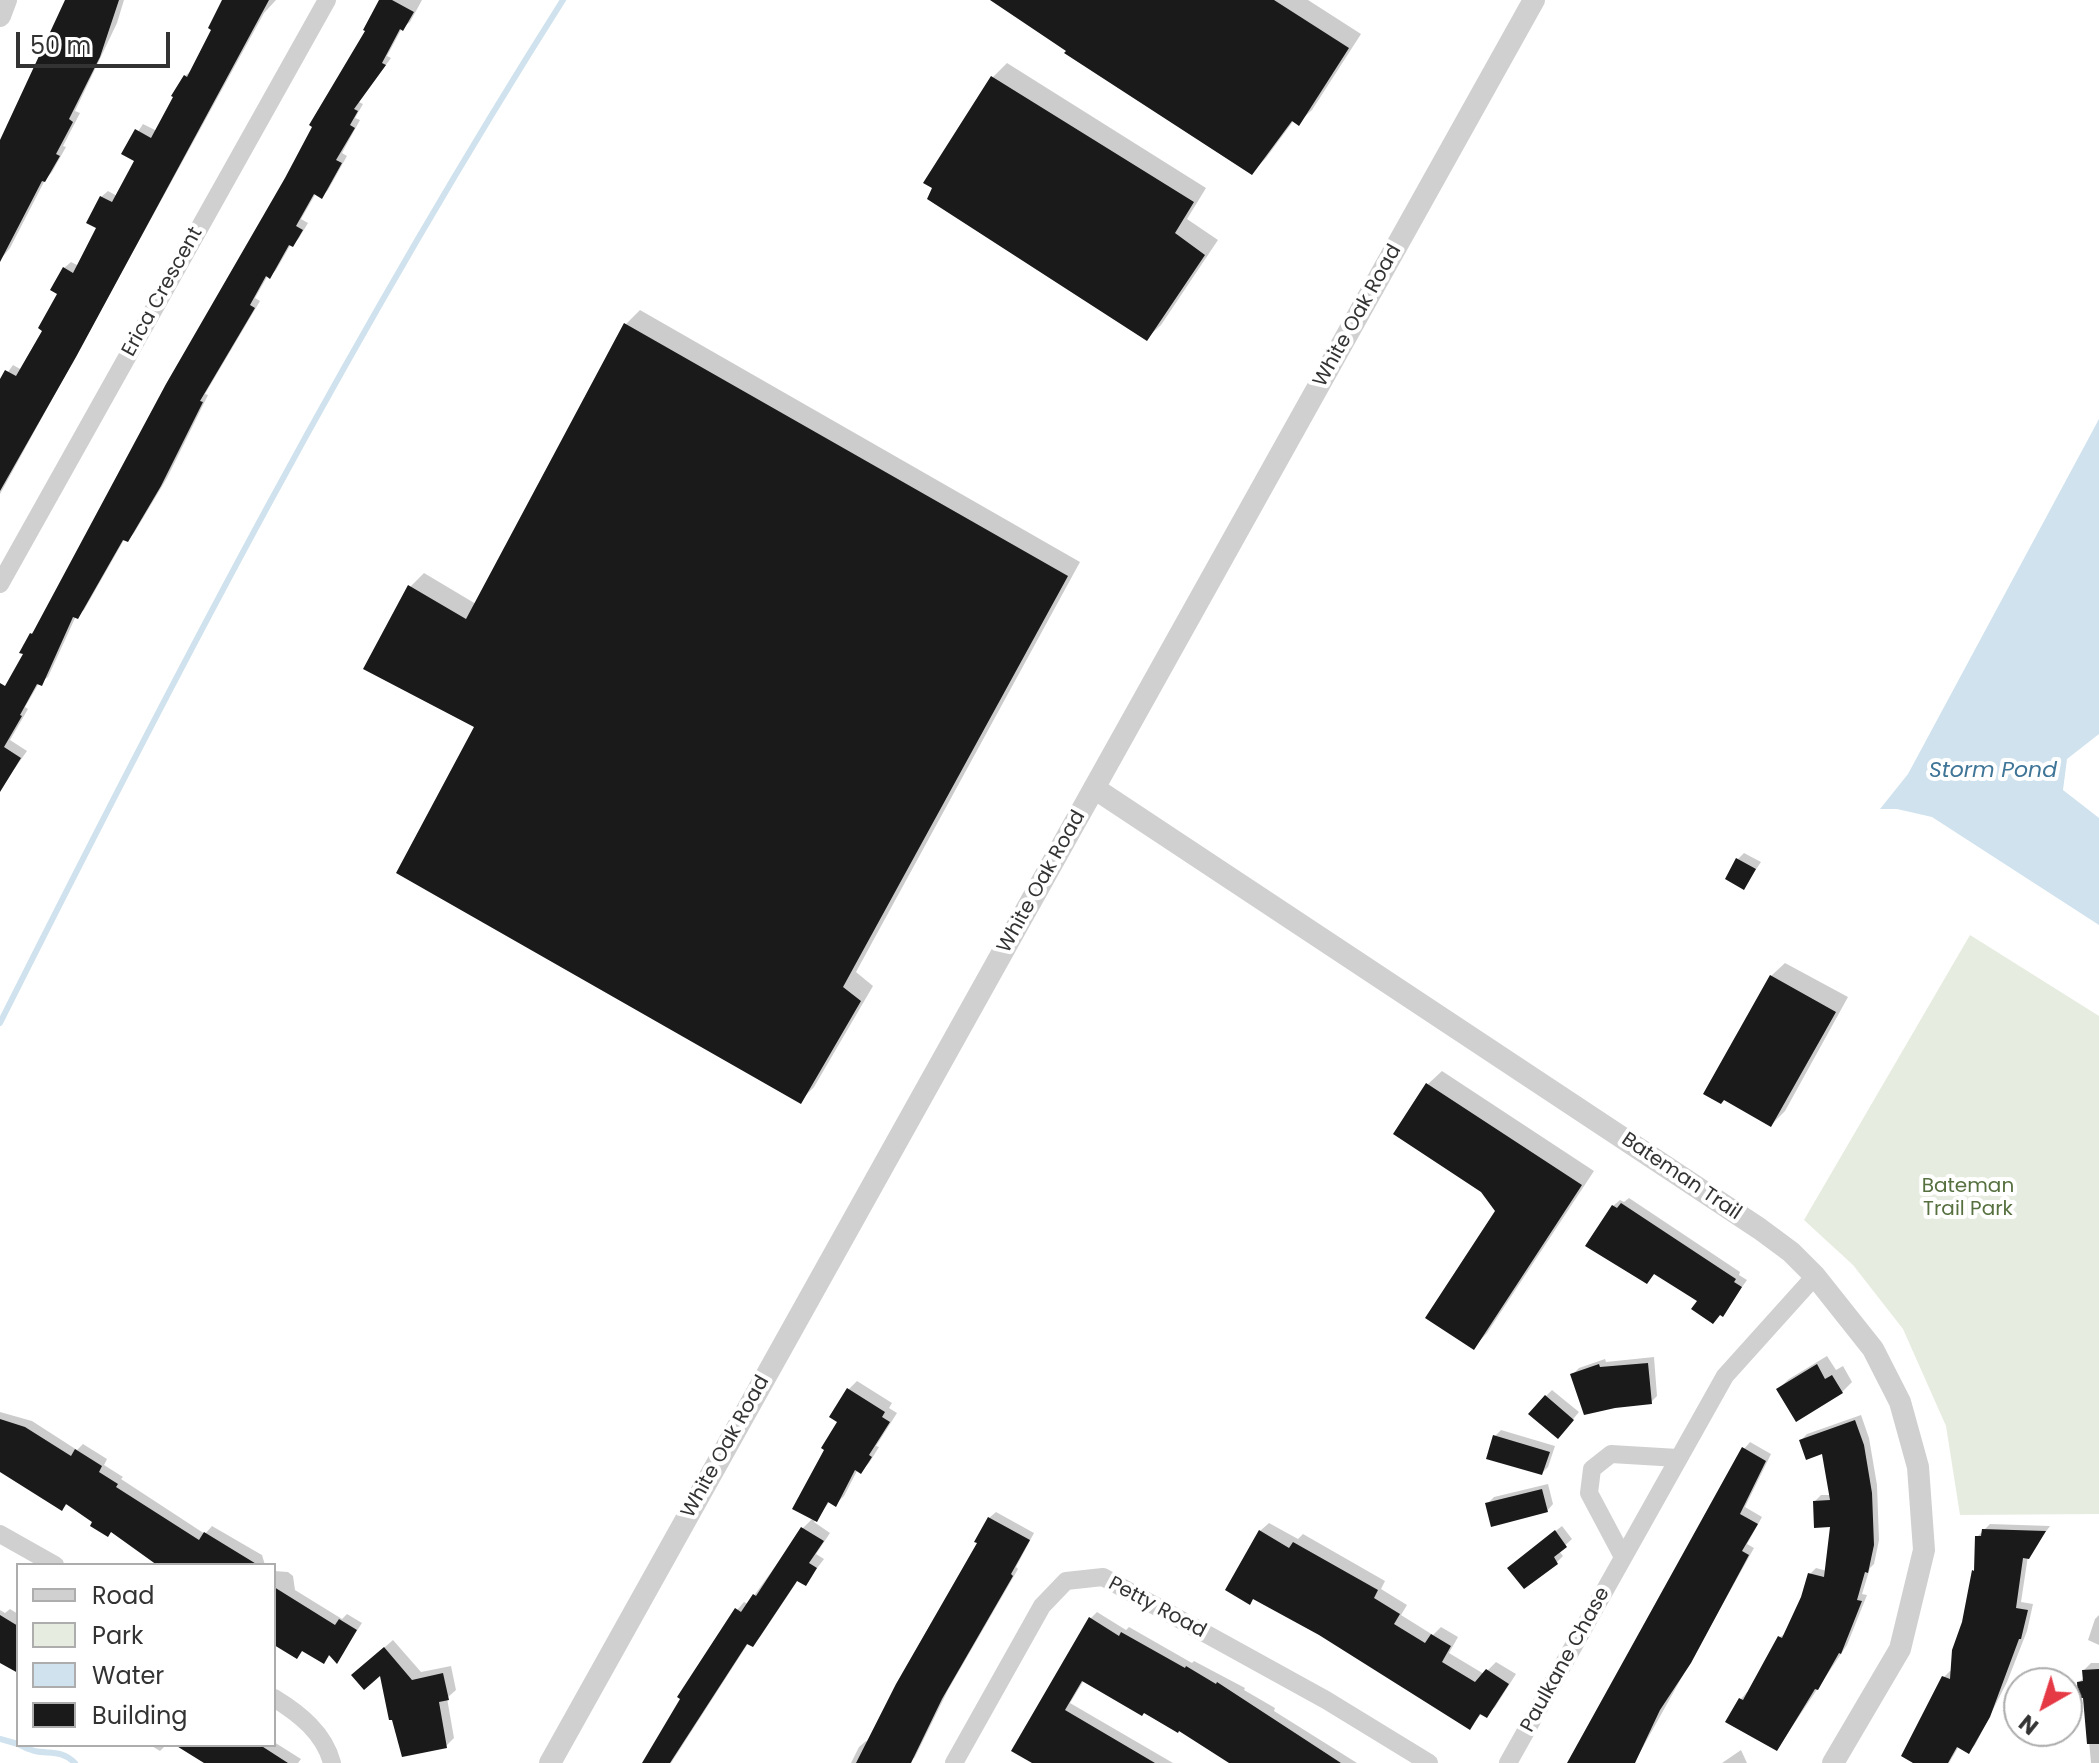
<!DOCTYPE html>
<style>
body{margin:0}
#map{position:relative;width:2099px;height:1763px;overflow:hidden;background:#fff;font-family:Poppins,sans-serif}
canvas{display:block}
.legend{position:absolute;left:16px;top:1563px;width:260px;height:184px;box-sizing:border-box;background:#fff;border:2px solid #adadad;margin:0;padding:10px 14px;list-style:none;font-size:24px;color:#333}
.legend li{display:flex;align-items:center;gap:16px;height:40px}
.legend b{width:40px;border:2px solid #adadad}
.north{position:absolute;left:2003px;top:1667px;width:80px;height:80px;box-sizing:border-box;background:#fff;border:2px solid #adadad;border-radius:50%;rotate:219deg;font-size:22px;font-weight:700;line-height:32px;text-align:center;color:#333}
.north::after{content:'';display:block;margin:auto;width:28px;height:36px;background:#e63946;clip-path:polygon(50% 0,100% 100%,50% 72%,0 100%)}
.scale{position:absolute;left:16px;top:32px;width:154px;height:36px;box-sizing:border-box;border:4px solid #333;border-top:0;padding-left:10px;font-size:24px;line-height:28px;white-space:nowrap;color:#333;-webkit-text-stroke:6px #fff;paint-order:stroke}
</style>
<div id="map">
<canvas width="2099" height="1763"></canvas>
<ul class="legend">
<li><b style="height:10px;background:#d0d0d0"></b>Road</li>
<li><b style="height:22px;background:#e6ecdf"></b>Park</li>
<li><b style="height:22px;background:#cfe2ee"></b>Water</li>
<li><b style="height:22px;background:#1a1a1a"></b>Building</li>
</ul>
<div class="north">N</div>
<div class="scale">50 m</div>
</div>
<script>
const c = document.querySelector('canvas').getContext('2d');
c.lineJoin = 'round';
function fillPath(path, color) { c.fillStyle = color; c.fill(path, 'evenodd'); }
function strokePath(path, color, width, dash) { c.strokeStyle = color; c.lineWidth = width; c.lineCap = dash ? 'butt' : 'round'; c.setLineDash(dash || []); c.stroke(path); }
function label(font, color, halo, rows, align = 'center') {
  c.font = font + ' Poppins,sans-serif'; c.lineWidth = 8; c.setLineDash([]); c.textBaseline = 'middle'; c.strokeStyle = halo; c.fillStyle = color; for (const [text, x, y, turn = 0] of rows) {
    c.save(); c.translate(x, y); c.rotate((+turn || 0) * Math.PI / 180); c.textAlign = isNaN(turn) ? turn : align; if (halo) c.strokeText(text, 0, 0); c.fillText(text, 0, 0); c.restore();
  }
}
const green = new Path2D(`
 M1970,935L2099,1016V1514L1960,1515L1946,1426L1903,1329L1853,1265L1804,1220Z`);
const water = new Path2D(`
 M2099,419V734L2067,759L2063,790L2099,818V925L1932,817L1897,809H1880L1908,774Z`);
const shadow = new Path2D(`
 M67,0H124L117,23L75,111L80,113L63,146L66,147L52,172L45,180L10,248L0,260V144Z
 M226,0H276L264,13L0,494V383L13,365L22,370L45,330L60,293L64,268L71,262L79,266L99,228L101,197L108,191L117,196L137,161L124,153L143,124L157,131L185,76L192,70Z
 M381,0H422L410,22L402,28L387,56L391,58L359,102L363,104L355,118L360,120L342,153L347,156L328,190L322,196L316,193L301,219L308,223L299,238L293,245L291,244L276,270L270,276L268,275L255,298L260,301L205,394L208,395L167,478L134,533L128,540L125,538L84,610L76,616L48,677L39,683L25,707L28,709L10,740L27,751L3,785L0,783V693L12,679L25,654L31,634L38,627L287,179L367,30Z
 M994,0H1308L1361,34L1312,110L1298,123L1294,120L1266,158L1252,172Z
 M1007,63L1206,188L1187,219L1218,240L1161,325L1147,338L993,77Z
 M640,310L1080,562L856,972L873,986L814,1087L800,1101L476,726L410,587L424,573L476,604L626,324Z
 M1744,853L1761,862L1744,887L1738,859Z
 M1785,963L1848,997L1785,1111L1771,1125V976Z
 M1442,1071L1594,1171L1487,1333L1474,1347L1497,1211L1428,1084Z
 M1629,1198L1740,1272L1739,1275L1747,1280L1723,1314L1655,1273L1647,1282L1613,1206L1620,1200L1624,1202Z
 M1827,1356L1836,1370L1843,1366L1852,1382L1842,1392L1778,1389L1789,1379Z
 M1654,1357L1657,1396L1651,1402L1572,1375L1579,1368L1605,1359L1606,1362Z
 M857,1381L892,1403L889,1408L897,1413L876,1446L879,1447L869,1463L861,1471L858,1469L844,1496L836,1504L830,1501L814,1522L830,1533L816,1554L824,1559L805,1584L798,1580L760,1637L752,1644L749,1642L671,1763H644L737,1610L744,1602L748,1604L803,1528L813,1518L849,1389Z
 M1552,1390L1579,1412L1564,1430L1546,1396Z
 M0,1412L32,1421L77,1450L83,1444L107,1459L104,1465L123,1477L121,1479L205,1534L212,1526L255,1551L262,1555L265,1565H162L68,1503L62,1509L0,1470Z
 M1861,1415L1869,1438L1877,1485L1879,1540L1874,1564L1870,1568L1862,1594L1867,1595L1847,1645L1777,1749L1728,1721L1741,1699L1747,1692L1749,1694L1780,1637L1788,1632L1810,1574L1816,1568L1827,1571L1832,1525L1815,1501L1821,1495H1831L1824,1451L1801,1440L1807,1434Z
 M1501,1430L1555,1446L1548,1467L1542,1473L1495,1436Z
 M1750,1442L1771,1454L1745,1507L1762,1517L1747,1544L1754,1548L1634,1763H1568L1744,1449Z
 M1548,1484L1553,1504L1547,1511L1487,1504L1494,1497Z
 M996,1512L1034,1533L1016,1567L1018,1569L948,1690L915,1757L909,1763H851L859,1747L866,1741L869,1743L979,1542L989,1518Z
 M1269,1523L1298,1539L1303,1534L1385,1581L1381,1589L1407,1605L1401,1615L1433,1635L1441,1627L1458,1637L1449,1653L1484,1674L1496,1662L1516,1674L1495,1707L1486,1715L1482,1713L1470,1727L1260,1531Z
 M1990,1524L2050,1526L2028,1556L2021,1602L2033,1604L2027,1631L2007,1682L1975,1745L1969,1751L1959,1746L1949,1763H1917L1944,1677L1950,1671L1953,1672L1973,1571L1976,1568L1977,1537Z
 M1562,1526L1572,1539L1559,1551L1563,1556L1557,1562H1516Z
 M274,1571L288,1572L293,1576L295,1590L342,1619L347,1614L362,1623L337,1661L331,1654L324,1662L303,1649L274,1643Z
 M10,1609L18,1614V1671L0,1660V1610L5,1613Z
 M1097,1612L1126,1630L1129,1627L1192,1663L1194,1661L1245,1688L1244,1690L1275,1708L1274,1711L1357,1763H1231L1220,1753L1084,1680L1070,1703L1173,1763H1036L1090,1619Z
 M2099,1615V1645L2088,1640L2095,1619Z
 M393,1640L421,1672L451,1666L456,1690L447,1698L454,1738L446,1746L381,1672L362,1667Z
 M2091,1663H2099V1763H2091L2085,1696L2079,1682L2085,1677L2084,1670Z
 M274,1742L301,1759L298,1763H234L179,1745H274Z
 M150,1745H166L160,1751Z
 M1741,1750L1747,1763H1722Z`);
const stream = new Path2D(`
 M0,1023C174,676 355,328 563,0
 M0,1739L18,1744
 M20,1745C43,1759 57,1745 75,1763`);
const building = new Path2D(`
 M65,0H119L100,57L69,119L73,122L56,154L60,156L45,182L42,181L0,262V140Z
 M222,0H269L76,357L0,491V379L5,370L16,376L42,331L38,328L57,294L50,290L63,267L73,273L96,228L86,223L100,196L112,202L134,161L121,154L135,129L151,138L173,97L171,96L184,75L187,77L211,30L208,28Z
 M379,0H392L414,12L403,31L400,29L382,63L386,65L354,109L358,111L350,125L355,128L336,160L342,163L322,199L314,194L296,226L303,230L293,247L289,245L270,279L266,276L250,305L255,308L200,401L203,402L161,486L128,542L123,540L78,619L73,617L42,686L37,684L20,715L22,716L4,747L21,758L0,792V683L5,686L23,654L19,653L30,633L32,634L166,384L285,178L312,127L309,125L365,31L363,30Z
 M990,0H1274L1349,48L1299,126L1292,121L1252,175L1064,53L1066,51Z
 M991,76L1194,202L1175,233L1205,255L1147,341L927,199L932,188L923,183Z
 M624,323L1068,576L843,987L861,1001L801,1104L396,873L474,727L363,669L408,585L466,619Z
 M1736,858L1756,869L1744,890L1725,879Z
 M1770,975L1836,1012L1771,1127L1724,1100L1721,1104L1703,1094Z
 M1426,1083L1582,1185L1474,1350L1425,1318L1495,1211L1481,1192L1393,1134Z
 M1621,1203L1736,1279L1734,1282L1742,1287L1723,1317L1720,1315L1713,1324L1691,1309L1697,1301L1654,1274L1647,1284L1585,1246L1612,1205L1617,1208Z
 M1648,1363L1652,1404L1615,1408L1584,1415L1570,1374L1599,1364L1600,1367Z
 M1817,1364L1825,1379L1832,1375L1843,1393L1796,1422L1776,1389Z
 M847,1388L885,1412L882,1417L890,1422L869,1455L872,1457L861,1474L855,1470L836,1507L828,1502L817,1522L792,1509L824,1450L821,1448L837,1422L829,1417Z
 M1545,1395L1574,1420L1558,1439L1528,1414Z
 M0,1419L25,1427L71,1456L75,1449L102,1466L99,1472L118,1484L116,1487L199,1540L204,1532L258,1565H157L111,1532L108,1537L90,1526L92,1522L66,1504L62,1511L0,1472Z
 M1855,1420L1864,1445L1872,1493L1874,1545L1868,1573L1865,1572L1857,1600L1862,1601L1841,1654L1839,1653L1818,1690L1815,1689L1777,1751L1725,1722L1739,1698L1743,1700L1778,1636L1782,1638L1801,1597L1808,1573L1824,1577L1830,1527L1814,1528L1813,1501L1830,1500L1822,1454L1806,1460L1799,1440Z
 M1493,1435L1550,1452L1542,1475L1486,1459Z
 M1742,1447L1766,1461L1740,1514L1758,1524L1742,1551L1749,1555L1691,1663L1660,1710L1635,1763H1567Z
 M1542,1489L1548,1512L1491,1527L1485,1503Z
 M988,1517L1030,1540L1011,1574L1013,1576L942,1699L911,1763H856L896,1684L977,1543L974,1542Z
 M801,1527L824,1541L809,1563L817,1568L806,1586L797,1581L753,1647L747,1644L670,1763H642L680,1699L677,1697L735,1608L741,1612L753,1594L756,1596Z
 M1982,1529L2046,1531L2029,1559L2023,1558L2016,1608L2028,1610L2021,1639H2019L1990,1717L1969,1754L1957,1747L1948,1763H1913L1901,1756L1942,1676L1950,1679L1952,1650L1962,1622L1972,1570L1974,1571L1975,1536H1981Z
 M1259,1530L1289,1548L1293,1542L1378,1590L1374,1598L1400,1614L1394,1624L1425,1643L1431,1634L1451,1646L1442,1662L1475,1682L1486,1669L1509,1684L1487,1718L1480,1714L1470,1730L1319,1635L1253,1599L1250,1605L1225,1590Z
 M1555,1530L1567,1547L1554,1557L1558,1564L1524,1589L1507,1568Z
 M274,1587L335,1625L339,1619L357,1630L337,1664L329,1655L324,1664L302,1651L297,1659L274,1645Z
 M0,1615L18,1626V1673L0,1663Z
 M1089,1617L1119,1636L1121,1632L1185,1668L1186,1666L1216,1684L1217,1682L1341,1763H1229L1179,1731L1178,1733L1144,1713L1142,1716L1082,1681L1065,1710L1155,1763H1032L1011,1751Z
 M384,1647L412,1680L443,1673L449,1700L439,1702L447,1748L402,1757L392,1720H389L380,1676L364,1690L351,1675Z
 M2099,1669V1744H2087L2083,1698H2078L2077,1682L2083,1681L2082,1670Z
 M175,1745H260L288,1763H204Z`);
const minor = new Path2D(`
 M0,584L327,0
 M0,1534L55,1565
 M1623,1557L1589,1493L1592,1469L1611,1454L1678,1458
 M274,1698C300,1714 324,1733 332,1763
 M954,1763L1042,1606L1066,1581L1103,1577L1326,1700L1429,1763
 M1508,1763L1725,1376L1815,1276`);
const tertiary = new Path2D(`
 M0,16L6,0
 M1094,788L1760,1229L1791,1252L1815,1276L1873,1349L1900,1402L1918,1467L1924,1550L1900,1649L1833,1763
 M550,1763L1534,0`);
const streetNames = [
 ["Erica Crescent",163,292,-61],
 ["White Oak Road",1358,316,-61],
 ["White Oak Road",1042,882,-61],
 ["Bateman Trail",1681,1177,34],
 ["White Oak Road",726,1447,-61],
 ["Petty Road",1157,1608,28],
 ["Paulkane Chase",1566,1660,-61]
];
const parkNames = [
 ["Bateman",1968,1187],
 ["Trail Park",1968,1210]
];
const waterNames = [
 ["Storm Pond",1993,771]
];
fillPath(green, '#e6ecdf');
fillPath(water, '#cfe2ee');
fillPath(shadow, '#0003');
strokePath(stream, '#cfe2ee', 6);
fillPath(building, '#1a1a1a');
strokePath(minor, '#d0d0d0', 18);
strokePath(tertiary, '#d0d0d0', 22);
label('20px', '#333', '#fff', streetNames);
label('20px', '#56703f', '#fff', parkNames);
label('italic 22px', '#3f7597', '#fff', waterNames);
</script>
